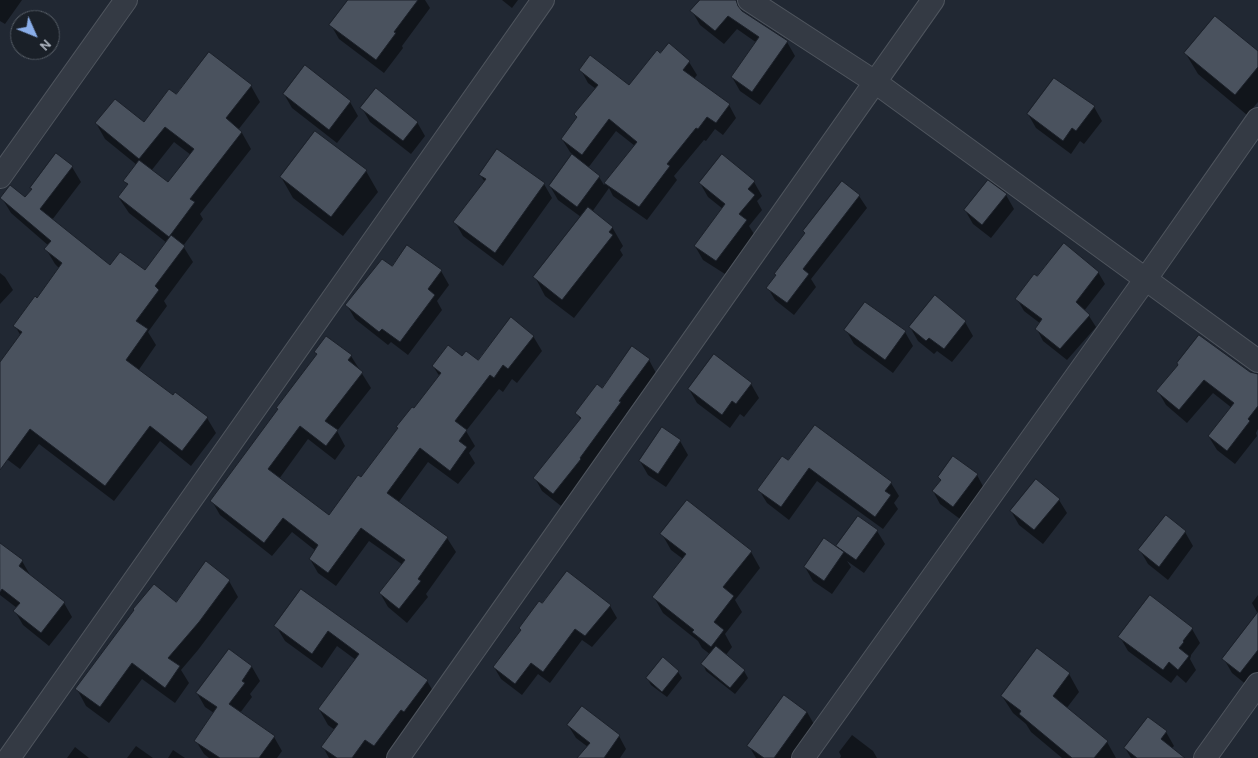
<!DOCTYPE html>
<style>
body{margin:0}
#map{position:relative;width:1258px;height:758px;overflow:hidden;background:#212833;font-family:Karla,sans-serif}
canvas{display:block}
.north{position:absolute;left:10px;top:10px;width:50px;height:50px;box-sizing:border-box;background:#1a2028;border:1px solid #555c65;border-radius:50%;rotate:134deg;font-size:14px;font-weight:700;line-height:20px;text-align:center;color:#aeb5c0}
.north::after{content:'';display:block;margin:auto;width:18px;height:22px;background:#8aaee9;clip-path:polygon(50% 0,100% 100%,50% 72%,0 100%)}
</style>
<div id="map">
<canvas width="1258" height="758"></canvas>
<div class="north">N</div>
</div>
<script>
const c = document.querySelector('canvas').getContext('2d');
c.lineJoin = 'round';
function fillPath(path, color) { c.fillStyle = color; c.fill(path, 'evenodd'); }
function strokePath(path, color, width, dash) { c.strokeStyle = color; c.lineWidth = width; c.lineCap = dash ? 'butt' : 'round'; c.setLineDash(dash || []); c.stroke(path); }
const shadow = new Path2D(`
 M0,0H22L5,24L0,21Z
 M350,0H425L430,8L402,46L403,48L384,73L339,39L331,25Z
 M502,0H518L512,8Z
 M701,0H735L742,13L787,42L795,56L760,105L740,91L732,77L757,43L737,29L724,44L700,25L692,11Z
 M1258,53V102L1247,115L1198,74L1186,54Z
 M660,55L689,62L697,75L694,79L729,105L736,118L723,135L715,129L706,141L704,140L674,176L677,180L647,220L613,196L609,188L592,212L612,227L623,246L620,250L623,255L574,318L545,296L535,277L581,217L558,200L550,186L573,155L570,152L562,139L578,119L575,114L596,89L588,83L581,70L629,87ZM616,131L635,146L604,185L599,177L588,168Z
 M251,86L260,102L238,130L242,133L251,149L200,214L203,219L183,246L193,262L164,301L167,306L148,332L156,345L138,371L173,397L207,418L216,433L191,466L160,441L114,501L39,444L20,469L0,454V364L21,336L15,326L37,300L60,269L55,264L46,249L49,246L11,213L2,198L25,199L56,154L72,167L81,182L52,220L110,267L145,272L167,243L129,213L119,198L128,186L125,181L137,165L105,139L96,123L144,124L176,96ZM174,142L191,155L168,184L151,171Z
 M284,94L350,102L358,116L337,143L292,108Z
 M1094,107L1102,121L1084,144L1080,141L1071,154L1036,128L1028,114Z
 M362,108L417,122L425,136L411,154L370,122Z
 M366,171L378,192L343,236L293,198L281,177Z
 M480,175L544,184L552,198L503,266L463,236L455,222L485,182Z
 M754,182L762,196L757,201L762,210L749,226L754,234L725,274L703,260L695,246L723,209L708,197L700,183Z
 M988,182L1006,195L1014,209L991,238L973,224L965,210Z
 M843,183L859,196L867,208L811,279L816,287L794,315L775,300L768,288Z
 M392,268L441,271L449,285L437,301L442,310L408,355L391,342L388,345L355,319L347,305Z
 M1098,272L1105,284L1084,311L1089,316L1096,327L1067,360L1043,341L1037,329L1041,324L1024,311L1017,299L1037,278Z
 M0,273L5,277L13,290L0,304Z
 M866,303L905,332L913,346L893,373L854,344L846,330Z
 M965,322L973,336L952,362L937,351L934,354L918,341L910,327Z
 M533,336L542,351L517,383L512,379L503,392L499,389L466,431L475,446L469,453L475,463L458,484L428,462L398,503L447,538L456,552L426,594L428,597L407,623L388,607L380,593L403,565L369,541L336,586L318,573L310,559L316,551L292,532L272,556L220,515L212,501L318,355L316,352L351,356L371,388L337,431L345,446L335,460L308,439L279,479L329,517L362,479L440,377L433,366L462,358L478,362Z
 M649,360L656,373L626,414L627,416L586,472L587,473L561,506L542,491L535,478L581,420L577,414L602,390Z
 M1179,365L1250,373L1258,375V429L1256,433L1257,436L1235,464L1217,450L1209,437L1232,408L1213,393L1187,423L1166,405L1158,391Z
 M751,384L759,398L744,417L740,414L730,428L697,403L689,389Z
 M663,429L680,441L688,455L666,487L648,475L640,461Z
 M954,458L977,475L984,488L960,519L940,504L933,491L941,481L939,477Z
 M788,462L891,483L899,496L894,503L898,509L883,529L817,481L789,520L767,503L759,490Z
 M1059,500L1067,513L1043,544L1019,525L1011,511Z
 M1166,517L1185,532L1193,546L1168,580L1148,564L1140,550Z
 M877,531L885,544L864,573L847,561L851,567L832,594L813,581L805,567L841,552L838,546Z
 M662,534L751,552L760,568L735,600L742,612L725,634L732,647L725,656L744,671L748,678L735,694L706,671L703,664L711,655L702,648L698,641L663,613L654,597L683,559L671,550Z
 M2,546L22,561L30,575L64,603L72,617L49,646L23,625L15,611L17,608L0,595V549Z
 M229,581L238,597L198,650L181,670L189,683L175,703L142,679L109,723L86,706L77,689L176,604Z
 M301,591L427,681L436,696L411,725L386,758H329L323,747L335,730L328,725L319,709L356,660L337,646L322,668L285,641L276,626Z
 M1258,595V614L1252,603Z
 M610,606L617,618L592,647L582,640L550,683L538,674L522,695L501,679L494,667Z
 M1258,614V674L1248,686L1232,673L1224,659Z
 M1192,629L1200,643L1191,655V656L1190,659L1196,670L1186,683L1177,675L1171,683L1128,651L1120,637Z
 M229,651L252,667L260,681L250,694L252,697L240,713L274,737L282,751L277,758H209L204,754L196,741L214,713L205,707L197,693Z
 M678,672L682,678L667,697L651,685L647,678Z
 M1069,674L1079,692L1066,709L1107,742L1116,758H1062L1031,732L1026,724L1013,713L1002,696Z
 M807,712L815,726L792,758H756L749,746Z
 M568,725L619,736L626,749L620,758H579L588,747L576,738Z
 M1166,732L1174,746L1171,749L1183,758H1131L1125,748Z
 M852,735L873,751L877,758H840L841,756L839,752Z
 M136,746L153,758H127Z
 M75,747L89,758H67Z
 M173,750L185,758H168Z`);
const building = new Path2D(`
 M348,0H418L394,32L396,33L376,60L329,25Z
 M700,0H736L738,6L742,11L788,41L752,92L731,77L759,37L728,16L715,31L690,11Z
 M1215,16L1258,51V67L1235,95L1184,53Z
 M669,43L690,61L683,70L730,104L716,123L707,117L698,129L696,128L667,164L670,166L639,207L604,183L637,142L609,119L582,155L561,139L577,117L574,114L598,85L579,70L590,55L629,85L657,50L660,53Z
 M209,52L252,85L226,118L242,132L190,199L195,202L169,237L118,197L128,184L123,181L139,160L168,182L194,149L165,127L139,159L95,123L115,99L144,122L169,89L176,94Z
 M305,65L351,101L329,130L283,94Z
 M1054,78L1095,106L1076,131L1072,128L1063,141L1027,114Z
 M376,88L418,122L403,141L360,108Z
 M315,131L367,170L331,217L280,177Z
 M497,149L545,183L495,253L453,222L486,179L479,175Z
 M56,153L73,166L40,209L110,265L120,252L145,270L171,235L185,246L155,286L159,290L136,321L148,329L126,360L173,395L175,392L208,417L182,451L150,426L105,486L30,429L0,470V362L22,332L13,326L35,296L37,298L62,263L44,249L51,241L0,198L10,185L25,197L32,189L30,188Z
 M572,154L600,176L577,207L549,186Z
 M722,154L755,181L748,189L755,195L739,214L747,220L716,261L694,246L725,204L699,183Z
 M988,180L1007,194L982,225L964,210Z
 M842,181L860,195L803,269L809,274L787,303L766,288L776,275L774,274L805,233L803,231Z
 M588,207L613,227L609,232L613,235L562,300L533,277Z
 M1064,243L1099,272L1076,302L1090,315L1060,349L1035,329L1042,319L1015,299L1034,274L1037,276Z
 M407,245L442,270L428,289L435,295L400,342L382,329L379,332L345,305L382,259L392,266Z
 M935,295L966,321L944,349L929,338L926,341L909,327Z
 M865,302L906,331L885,360L844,330Z
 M511,317L534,336L508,369L503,365L494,378L490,375L455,421L467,430L459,441L467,447L450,471L420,448L387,493L448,537L418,579L421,581L399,609L379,593L405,560L361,528L328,573L309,559L318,545L283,518L264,543L210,501L278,409L276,408L317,354L314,352L326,336L352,355L348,360L363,372L325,421L338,430L326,446L300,426L268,469L329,515L358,475L361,477L398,428L396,427L412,407L414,408L441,373L432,366L448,345L462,356L466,351L478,360Z
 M1199,335L1250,372L1258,374V406L1248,419L1250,421L1227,451L1208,436L1234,403L1204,380L1179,410L1156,391L1178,365L1177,363Z
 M632,346L650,359L619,401L621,402L580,458L581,459L553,494L533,478L581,418L575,413L597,384L602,388Z
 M714,354L752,383L736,404L732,401L722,415L688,389Z
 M815,425L892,482L885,491L891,495L875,517L809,468L781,507L757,490L782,456L788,460Z
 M662,427L681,440L658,474L639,461Z
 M953,456L978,474L953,507L932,491L941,480L938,477Z
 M1036,479L1060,499L1034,530L1010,511Z
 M687,500L752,551L723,587L734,596L714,622L724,630L711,647L692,632L694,630L652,597L686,554L660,534Z
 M1166,515L1186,531L1159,567L1138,550Z
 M858,516L878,530L856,560L836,546Z
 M824,538L844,552L824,581L804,567Z
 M0,543L23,560L19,566L65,602L41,633L13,611L20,603L2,589L0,592Z
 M206,561L230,580L199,622L168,658L180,666L165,688L132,663L100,707L75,689L134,610L133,609L154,584L176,602Z
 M567,571L611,605L585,636L575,629L543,672L531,663L515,684L493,667L521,630L519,628L539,601L542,603Z
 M301,589L428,680L404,712L401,710L374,746L365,740L352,758H337L321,747L338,724L318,709L359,654L328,631L312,654L274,626Z
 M1150,595L1193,628L1183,641L1184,642L1179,648L1189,656L1178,670L1169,662L1163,670L1118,637Z
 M1258,612V650L1240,673L1222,659Z
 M716,646L745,670L730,688L701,664Z
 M1037,648L1070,673L1053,696L1108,741L1094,758H1072L1019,714L1021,711L1001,696Z
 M229,649L252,666L242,681L245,683L229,704L275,736L259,758H220L194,741L217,707L196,693Z
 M663,657L679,671L662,692L646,678Z
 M784,695L807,712L774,758H764L747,746Z
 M582,706L620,735L604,758H577L590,743L567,725Z
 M1148,717L1167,731L1161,739L1185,758H1137L1124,748Z`);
const minor = new Path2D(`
 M749,0L875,82L1258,361
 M0,177L126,0
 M9,758L543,0
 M398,758L933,0
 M803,758L1145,280L1258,119
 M1205,758L1258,684`);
fillPath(shadow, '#0007');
fillPath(building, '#4a525e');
strokePath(building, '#1c212a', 1);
strokePath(minor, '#4f555e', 24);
strokePath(minor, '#343a44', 22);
</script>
